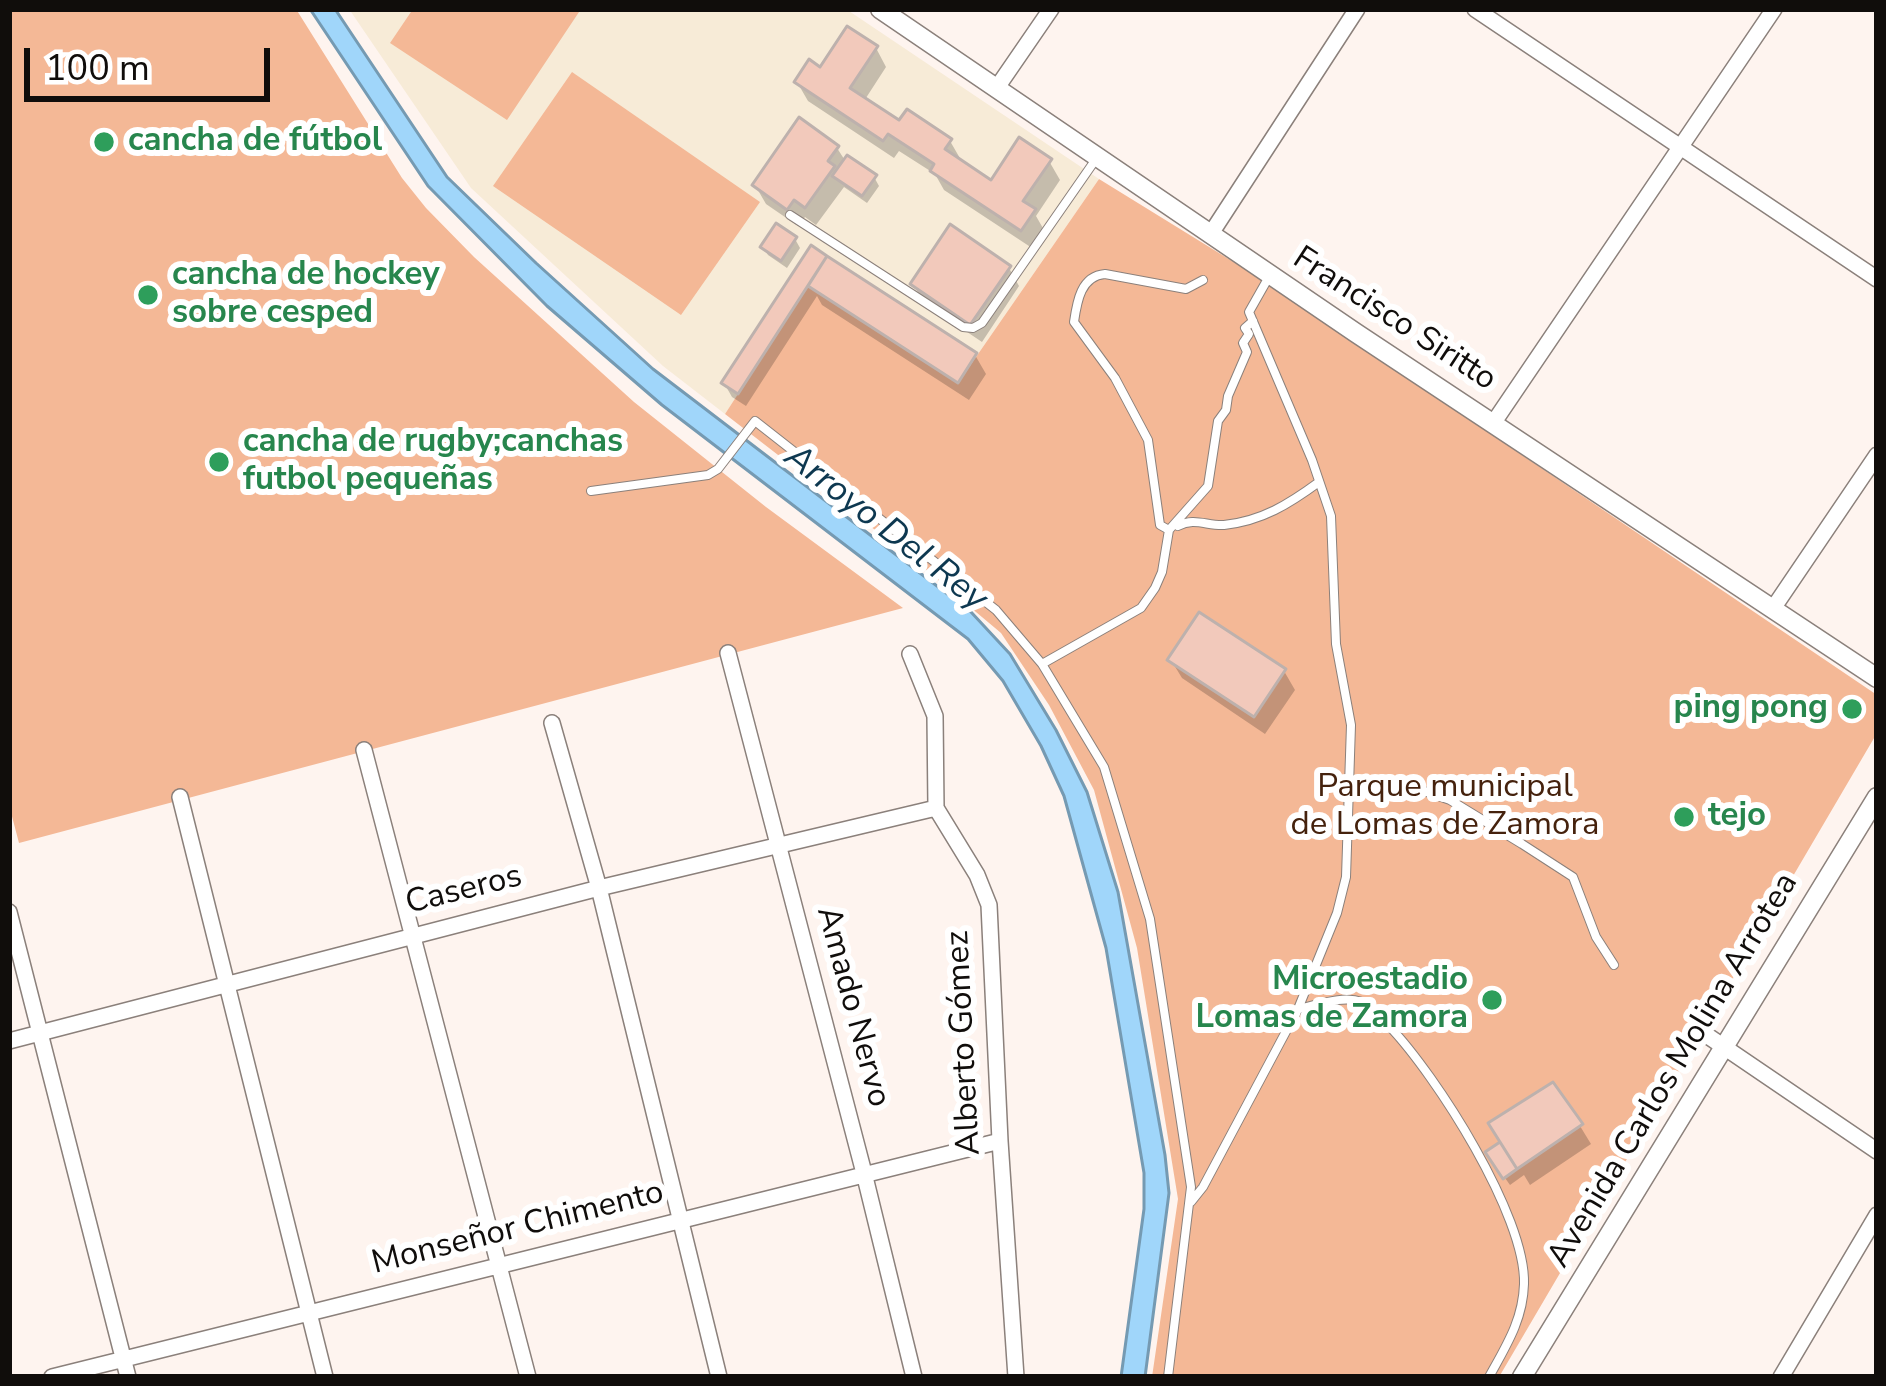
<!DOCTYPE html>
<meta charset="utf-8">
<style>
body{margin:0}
#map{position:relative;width:1886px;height:1386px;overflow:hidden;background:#fef4ef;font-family:"Nunito Sans",sans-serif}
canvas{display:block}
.frame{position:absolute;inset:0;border:12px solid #100d0b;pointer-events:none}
.scale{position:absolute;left:24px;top:48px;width:246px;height:54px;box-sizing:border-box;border:6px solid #100d0b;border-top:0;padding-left:15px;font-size:36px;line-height:42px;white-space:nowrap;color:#100d0b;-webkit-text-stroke:9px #fff;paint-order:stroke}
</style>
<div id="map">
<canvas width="1886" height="1386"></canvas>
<div class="frame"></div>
<div class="scale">100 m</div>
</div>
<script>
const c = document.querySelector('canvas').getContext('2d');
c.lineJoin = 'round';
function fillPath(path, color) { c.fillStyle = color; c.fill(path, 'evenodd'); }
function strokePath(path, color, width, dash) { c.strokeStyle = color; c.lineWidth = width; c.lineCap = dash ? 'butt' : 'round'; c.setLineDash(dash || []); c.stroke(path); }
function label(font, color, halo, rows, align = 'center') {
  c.font = font + ' "Nunito Sans",sans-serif'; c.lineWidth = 12; c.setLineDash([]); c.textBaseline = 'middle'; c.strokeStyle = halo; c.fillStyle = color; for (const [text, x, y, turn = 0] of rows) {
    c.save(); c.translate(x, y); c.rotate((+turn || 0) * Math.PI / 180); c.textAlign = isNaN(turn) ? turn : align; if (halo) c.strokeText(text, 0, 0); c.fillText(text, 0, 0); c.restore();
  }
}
const education = new Path2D(`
 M349,9H846L1099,179L958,383L808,287L725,414L663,366L471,188Z`);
const green = new Path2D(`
 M9,9H296L402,178L426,208L474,257L634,402L766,507L903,608L19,843L9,805Z
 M413,9H581L507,120L390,43Z
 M572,72L760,202L681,315L493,186Z
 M1099,179L1266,282L1877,695V733L1499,1377H1152L1178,1199L1137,948L1094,790L1049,705L1001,633L914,560L725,414L808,286L958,383Z`);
const water = new Path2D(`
 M310,9H335L447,177L536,263L653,369L971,612L1010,654L1056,730L1087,792L1118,892L1165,1155L1169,1193L1145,1377H1121L1144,1209V1173L1106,948L1064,796L1041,746L1003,681L968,639L662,405L547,306L428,186Z`);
const shadow = new Path2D(`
 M876,48L886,67L864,101L900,125L950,141L961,160L992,184L1049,161L1060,180L1036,216L1044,230L1032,248L944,190L935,174L899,151L894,158L808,101L797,82Z
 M837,148L846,162L874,177L879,186L867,203L844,187L816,225L805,217L798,226L766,204L755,185Z
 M795,239L800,248L787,268L768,255L763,247Z
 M812,249L975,355L986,374L969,400L822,305L817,296L746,406L732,397L724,383Z
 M1009,268L1019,286L982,342L924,303L913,284Z
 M1171,660L1284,671L1295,690L1265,734L1182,678Z
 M1580,1126L1591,1144L1530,1185L1524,1175L1510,1185L1493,1161L1503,1144Z`);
const building = new Path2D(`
 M847,26L878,46L850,88L899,120L907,109L952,139L945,149L991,180L1019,137L1052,159L1023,201L1036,209L1021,231L930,171L934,164L888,134L883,141L794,82L809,59L820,67Z
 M799,117L839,146L828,161L835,166L805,208L794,200L787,210L752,185Z
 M847,155L877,175L862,196L832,176Z
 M776,223L797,237L781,261L760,247Z
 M950,224L1011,266L970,325L910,284Z
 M811,245L827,256L738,394L721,383Z
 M827,256L977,353L958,383L808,286Z
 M1199,612L1286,669L1254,717L1167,660Z
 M1553,1082L1583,1124L1517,1169L1488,1123Z
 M1500,1142L1517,1169L1503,1179L1485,1152Z`);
const service = new Path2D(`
 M790,215L963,327L973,328L982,323L1096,159
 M1270,275L1249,312L1312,460L1331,516L1336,644L1351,725L1346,877L1337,913L1298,1009
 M591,491L708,475L718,469L755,421L996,610L1042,664L1104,767L1150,919L1191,1187L1168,1377
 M1178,526C1194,517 1207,526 1224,525C1262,521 1289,504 1319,482
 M1169,530L1160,525L1148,440L1115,378L1074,322C1077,301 1081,276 1105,274L1186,289L1203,280
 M1042,664L1141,608L1155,588L1162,572L1169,530L1208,486L1218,421L1226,410L1228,396L1247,352L1243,343L1249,334L1245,328L1253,321
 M1349,795L1367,781H1395L1450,800L1522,844L1573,877L1596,937L1614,965
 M1191,1202L1203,1187L1298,1009C1318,1005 1342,995 1362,1002C1373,1006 1380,1017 1389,1026C1436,1075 1526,1216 1524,1284C1523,1320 1506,1346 1489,1377`);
const minor = new Path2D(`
 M1475,9L1877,279
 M996,89L1051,9
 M1210,235L1357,9
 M1494,422L1774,9
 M1774,607L1877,455
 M728,653L864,1173L914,1377
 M910,654L935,716L936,808L977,875L989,905L1000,1141L1016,1377
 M552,723L599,888L719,1377
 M364,750L528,1377
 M180,797L325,1377
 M9,912L128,1377
 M1702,1032L1877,1151
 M9,1041L599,888L936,808
 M52,1377L1000,1141
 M1781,1377L1877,1215`);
const tertiary = new Path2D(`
 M880,9L1356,333L1877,678
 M1522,1377L1877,797`);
const markers = [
 [104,142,12,"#2e9e5b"],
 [148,295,12,"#2e9e5b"],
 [219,462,12,"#2e9e5b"],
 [1852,709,12,"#2e9e5b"],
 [1684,817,12,"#2e9e5b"],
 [1492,1000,12,"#2e9e5b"]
];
const leisureNames = [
 ["cancha de fútbol",128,142],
 ["cancha de hockey",172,276],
 ["sobre cesped",172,314],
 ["cancha de rugby;canchas",243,443],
 ["futbol pequeñas",243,481],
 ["ping pong",1828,709,"right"],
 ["tejo",1708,817],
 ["Microestadio",1468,981,"right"],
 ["Lomas de Zamora",1468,1019,"right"]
];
const streetNames = [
 ["Francisco Siritto",1394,320,33],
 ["Caseros",464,891,-14],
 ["Amado Nervo",852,1007,75],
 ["Alberto Gómez",965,1043,-93],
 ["Avenida Carlos Molina Arrotea",1674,1071,-59],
 ["Monseñor Chimento",518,1229,-14]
];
const parkNames = [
 ["Parque municipal",1445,788],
 ["de Lomas de Zamora",1445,826]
];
const waterNames = [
 ["Arroyo Del Rey",885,529,38]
];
fillPath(education, '#f7ebd7');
fillPath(green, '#f4b896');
fillPath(water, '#a0d6fa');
strokePath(water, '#759ab2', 3);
fillPath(shadow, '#0003');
fillPath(building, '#f2c9bb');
strokePath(building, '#bdb1ad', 3);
strokePath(service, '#8b807b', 10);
strokePath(minor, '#8b807b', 18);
strokePath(tertiary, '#8b807b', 21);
strokePath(service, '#fff', 8);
strokePath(minor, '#fff', 15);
strokePath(tertiary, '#fff', 18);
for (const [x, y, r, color] of markers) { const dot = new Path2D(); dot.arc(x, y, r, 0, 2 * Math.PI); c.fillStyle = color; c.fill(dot); strokePath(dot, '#fff', 4.5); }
label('bold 33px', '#27864d', '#fff', leisureNames, 'left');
label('33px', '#100d0b', '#fff', streetNames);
label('33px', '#45220d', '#fff', parkNames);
label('italic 36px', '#0d3850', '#fff', waterNames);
</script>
